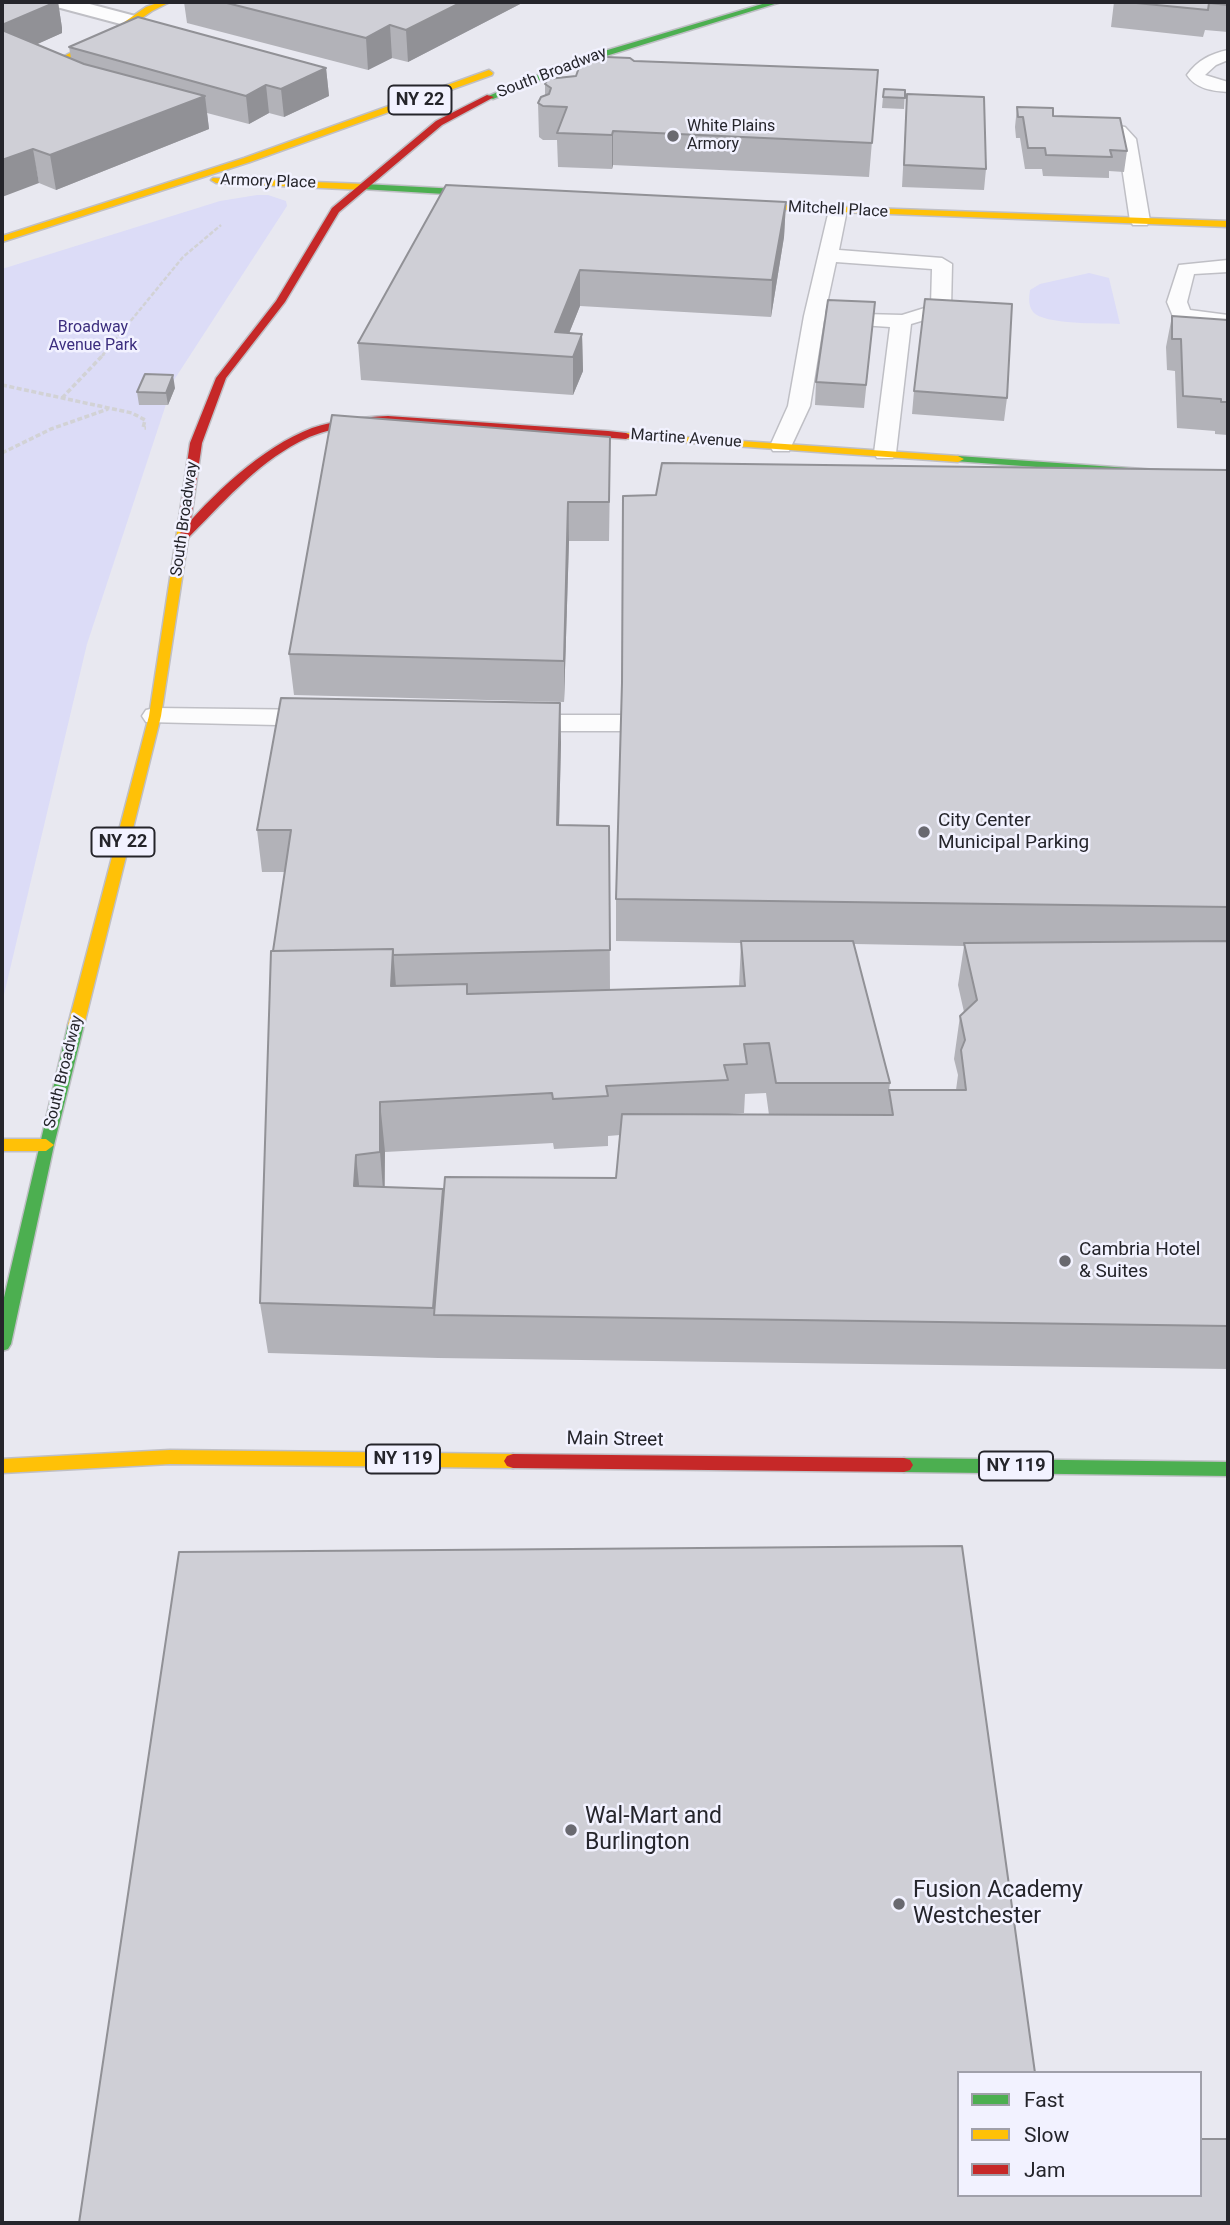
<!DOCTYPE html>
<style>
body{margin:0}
#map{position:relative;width:1230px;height:2225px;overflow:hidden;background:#e8e8f0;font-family:Roboto,sans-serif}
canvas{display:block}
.frame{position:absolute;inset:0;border:4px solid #25252b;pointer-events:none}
.legend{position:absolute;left:957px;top:2071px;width:245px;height:126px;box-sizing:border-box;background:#f2f2ff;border:2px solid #a0a0aa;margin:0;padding:9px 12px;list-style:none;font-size:21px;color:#25252b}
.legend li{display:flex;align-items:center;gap:14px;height:35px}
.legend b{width:35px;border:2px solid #a0a0aa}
</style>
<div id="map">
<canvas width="1230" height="2225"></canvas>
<div class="frame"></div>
<ul class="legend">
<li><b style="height:9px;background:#4caf50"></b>Fast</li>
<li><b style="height:9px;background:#ffc107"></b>Slow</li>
<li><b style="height:9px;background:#c62828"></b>Jam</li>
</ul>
</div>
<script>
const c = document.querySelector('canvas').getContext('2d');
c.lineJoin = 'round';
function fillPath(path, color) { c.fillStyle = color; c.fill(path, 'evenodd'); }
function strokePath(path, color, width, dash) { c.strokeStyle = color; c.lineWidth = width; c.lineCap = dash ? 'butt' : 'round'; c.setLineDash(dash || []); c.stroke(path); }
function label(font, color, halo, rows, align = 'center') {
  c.font = font + ' Roboto,sans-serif'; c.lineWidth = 5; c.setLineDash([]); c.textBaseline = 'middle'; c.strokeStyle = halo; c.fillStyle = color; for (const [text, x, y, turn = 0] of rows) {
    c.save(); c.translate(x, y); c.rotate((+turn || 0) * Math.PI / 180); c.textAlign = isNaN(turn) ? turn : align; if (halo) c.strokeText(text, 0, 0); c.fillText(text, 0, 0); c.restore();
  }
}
const green = new Path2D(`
 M257,195H268L286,201L287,206L174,380L87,644L2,1003V269L220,201Z
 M1089,273L1109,278L1120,324C1102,323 1044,325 1033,312C1028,305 1029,298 1030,290L1040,284Z`);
const pathFar1 = new Path2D(`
 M102,356L183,257L221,225`);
const path = new Path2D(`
 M2,385L132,413L145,420L143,428H146
 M62,398L104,354
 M2,453L51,429L108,409`);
const lane = new Path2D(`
 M1228,50V60L1216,65L1205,75L1228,82V92C1213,91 1196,89 1187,75C1198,60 1210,54 1228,50Z
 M1085,121L1125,127L1136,139L1150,221L1147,225H1133L1130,221L1118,140L1113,136L1079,130L1076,126Z
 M838,204L847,210L839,250L942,258L952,264L951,309L948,313L911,324L896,453L893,458H877L874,453L890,327L832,323L824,320L810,406L789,451H773L770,446L788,406L804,316L829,210ZM836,262L932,269L931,306L902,315L825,313Z
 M1228,260V272L1194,274L1187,302L1190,310L1228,315V327L1174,319L1167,302L1179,265Z
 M155,708L321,710L330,712L334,718L330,724L321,726L146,722L142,716L146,710Z
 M517,715H622L631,717L635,723L631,729L622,731H517L508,729L504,723L508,717Z`);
const street = new Path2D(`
 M50,2H82L139,17L142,21L139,25L132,27L53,6Z`);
const fast = new Path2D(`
 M769,2H781L580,64L493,99L486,97L574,60Z
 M364,184L495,191L500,194L495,197L361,189L359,187Z
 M958,456L1228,475V481L954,461L952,459Z
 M76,1020L84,1025L54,1145L11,1344L8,1349L2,1351V1306L68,1025Z
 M904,1458L1228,1462V1476L904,1472L898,1470L895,1465L898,1460Z`);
const slow = new Path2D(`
 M160,2H170L152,11L116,36L39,75L32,73L110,32L146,7Z
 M489,70L493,73L492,75L250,162L2,242V236L244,158Z
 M213,178L364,184L369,187L364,190L216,183L211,180Z
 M731,203L1228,221V227L734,208L729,205Z
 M626,433L958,456L964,459L958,462L622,438V434Z
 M185,516L191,519L161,716L84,1025L76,1030L68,1025L149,716L179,519Z
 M2,1139H46L54,1145L46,1151H2Z
 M170,1450L513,1454L519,1456L522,1461L519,1466L513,1468L170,1464L2,1473V1459Z`);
const jam = new Path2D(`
 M487,95L494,97L442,125L339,212L285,302L226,378L202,443L191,519L185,522L181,521L179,519L190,443L216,378L276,301L332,208L436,121Z
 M388,416L608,431L626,433L632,436L626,439C578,435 530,433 483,429C421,425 356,413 299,442C255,465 221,505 187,539L183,541L177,537C210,496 262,447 312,428C336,420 362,417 388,416Z
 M513,1454L904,1458L910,1460L913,1465L910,1470L904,1472L513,1468L507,1466L504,1461L507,1456Z`);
const wall = new Path2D(`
 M2,2H58L62,28V33L37,44L71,58L69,47L326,68L329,96L284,117L269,113L249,124L207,113L209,129L56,190L39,183Z
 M184,2H524L408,62L392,58L368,70L187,23Z
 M1114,2H1228V32L1205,30L1203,37L1111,27Z
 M634,61L878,70L869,177L613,165L612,169L558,167L557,140H543L539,137L538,103L545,95V84Z
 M905,90L904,109L882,108L883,97Z
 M907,94L986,169L984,190L902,187Z
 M1017,107L1053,116L1127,151L1124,172L1109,171V178L1043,176L1042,169H1025L1020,138H1016L1015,127Z
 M786,202L784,237L771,317L580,306L569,333L582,334L583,371L573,395L361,380L358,343Z
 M875,302L864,408L815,405L816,382Z
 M1172,316L1228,320V435L1215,434V431L1177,428L1175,371L1167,370L1166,347Z
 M175,388L168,405H139L137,392Z
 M914,391L1007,398L1004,421L912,414Z
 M1228,470V1369L438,1358L268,1353L260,1303L273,951L285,872H262L257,830L560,703L561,743L559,825L609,826L610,990L739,986L741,943L616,941V899ZM854,944L964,946L958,985L964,1012L960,1016L954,1059L958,1075L956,1090H889L890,1083ZM766,1093L769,1115L727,1114L744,1113L745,1094ZM620,1135L616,1178L443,1189L385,1187V1152L553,1143L554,1149L608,1146V1136Z
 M610,475L609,541H569L564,702L294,695L289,654Z`);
const shadedWall = new Path2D(`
 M56,2H58L62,28V33L2,60V25Z
 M462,2H524L408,62L406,30Z
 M390,25L392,58L368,70L366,38Z
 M326,68L329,96L284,117L281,89Z
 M266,85L269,113L249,124L246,96Z
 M205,96L209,129L56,190L50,155Z
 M613,131V165L612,169V135Z
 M33,149L39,183L2,197V160Z
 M786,202L784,237L771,317L772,280Z
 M580,270V306L560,356L555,332Z
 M582,334L583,371L573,395V357Z
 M173,375L175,388L168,405L166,393Z
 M568,502L569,541L564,702V661Z
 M560,703L561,743L558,867L557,825Z
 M393,949L397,999L391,986Z
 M380,1102L385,1152L384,1202L380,1152Z
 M356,1155L361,1204L354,1186Z`);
const building = new Path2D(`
 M2,2H56L2,25Z
 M223,2H462L406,30L390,25L366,38Z
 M1126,2H1228V5L1209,3L1208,10Z
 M138,17L326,68L281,89L266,85L246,96L69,47Z
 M2,30L84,64L205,96L50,155L33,149L2,160Z
 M583,56L630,58L634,61L878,70L872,143L613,131L612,135L557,133L567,107L543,106L538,103L541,97L549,94L551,88L545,84L548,79L576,76Z
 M884,89L905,90V98L883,97Z
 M907,94L984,97L986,169L904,165Z
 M1017,107L1053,108V116L1120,118L1127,151L1110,150L1112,157L1046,155L1045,148H1028L1023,117H1018Z
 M446,185L786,202L772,280L580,270L555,332L582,334L573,357L358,343Z
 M925,299L1012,304L1007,398L914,391Z
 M828,300L875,302L866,385L816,382Z
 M1172,316L1228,320V402H1221V399L1183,396L1181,339H1172Z
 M145,374L173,375L166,393L137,392Z
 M332,415L610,437L609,502H568L564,661L289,654Z
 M662,463L1228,470V907L616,899L622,683L623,496L656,495Z
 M281,698L560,703L557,825L609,826L610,950L393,955V949L273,951L291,830H257Z
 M741,941H853L890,1083H776L769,1043L744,1044L747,1064L724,1065L728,1080L606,1086L608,1096L553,1099L552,1093L380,1102V1152L356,1155L354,1186L443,1189L433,1308L260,1303L271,951L393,949L391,986L467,984V994L745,986Z
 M1228,941V1326L434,1315L445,1177L616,1178L622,1114L893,1115L889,1090H966L961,1050L965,1040L960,1016L977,1000L964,943Z
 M962,1546L1035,2073H959V2195H1200V2139H1228V2223H79L179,1552Z`);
const markers = [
 [673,136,7,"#696970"],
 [924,832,7,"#696970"],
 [1065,1261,7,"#696970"],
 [571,1830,7,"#696970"],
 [899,1904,7,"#696970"]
];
const farStreetnames = [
 ["South Broadway",552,73,-21],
 ["Armory Place",268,182,2],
 ["Mitchell Place",838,210,3],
 ["Martine Avenue",686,439,4],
 ["South Broadway",185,519,-82],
 ["South Broadway",64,1072,-76]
];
const farPoinames = [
 ["White Plains",687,127],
 ["Armory",687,145]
];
const farParknames = [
 ["Broadway",93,328],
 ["Avenue Park",93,346]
];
const shields = [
 [420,100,63],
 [123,842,63],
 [403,1459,74],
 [1016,1466,74]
];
const shieldNames = [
 ["NY 22",420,100],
 ["NY 22",123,842],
 ["NY 119",403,1459],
 ["NY 119",1016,1466]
];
const poiNames = [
 ["City Center",938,821],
 ["Municipal Parking",938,843],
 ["Cambria Hotel",1079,1250],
 ["& Suites",1079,1272]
];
const streetNames = [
 ["Main Street",615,1440,1]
];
const nearPoinames = [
 ["Wal-Mart and",585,1817],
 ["Burlington",585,1843],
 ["Fusion Academy",913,1891],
 ["Westchester",913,1917]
];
fillPath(green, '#dcdcf7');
strokePath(lane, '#bfbfc5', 3);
strokePath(street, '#bfbfc5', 4);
strokePath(fast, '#bfbfc5', 3);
strokePath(slow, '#bfbfc5', 3);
strokePath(jam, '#bfbfc5', 3);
strokePath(pathFar1, '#d2d2d5', 2.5, [4.5, 2]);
strokePath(path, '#d2d2d5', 3.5, [5, 2.5]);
fillPath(lane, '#fcfcfd');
fillPath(street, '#fcfcfd');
fillPath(fast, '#4caf50');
fillPath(slow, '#ffc107');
fillPath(jam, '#c62828');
fillPath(wall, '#b2b2b8');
fillPath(shadedWall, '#919196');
fillPath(building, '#cfcfd6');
strokePath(building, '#919196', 2);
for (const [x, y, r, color] of markers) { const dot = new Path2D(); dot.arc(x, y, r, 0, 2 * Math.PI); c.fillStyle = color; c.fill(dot); strokePath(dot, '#f2f2ff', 2.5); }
label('16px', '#25252b', '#f2f2ff', farStreetnames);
label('16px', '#25252b', '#f2f2ff', farPoinames, 'left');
label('16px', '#3c2e7e', '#f2f2ff', farParknames);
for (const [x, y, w] of shields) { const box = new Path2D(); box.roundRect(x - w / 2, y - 14.5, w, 29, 5); c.fillStyle = '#f2f2ff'; c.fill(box); strokePath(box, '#25252b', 2); }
label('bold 18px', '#25252b', null, shieldNames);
label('19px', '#25252b', '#f2f2ff', poiNames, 'left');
label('19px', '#25252b', '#f2f2ff', streetNames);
label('23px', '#25252b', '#f2f2ff', nearPoinames, 'left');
</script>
